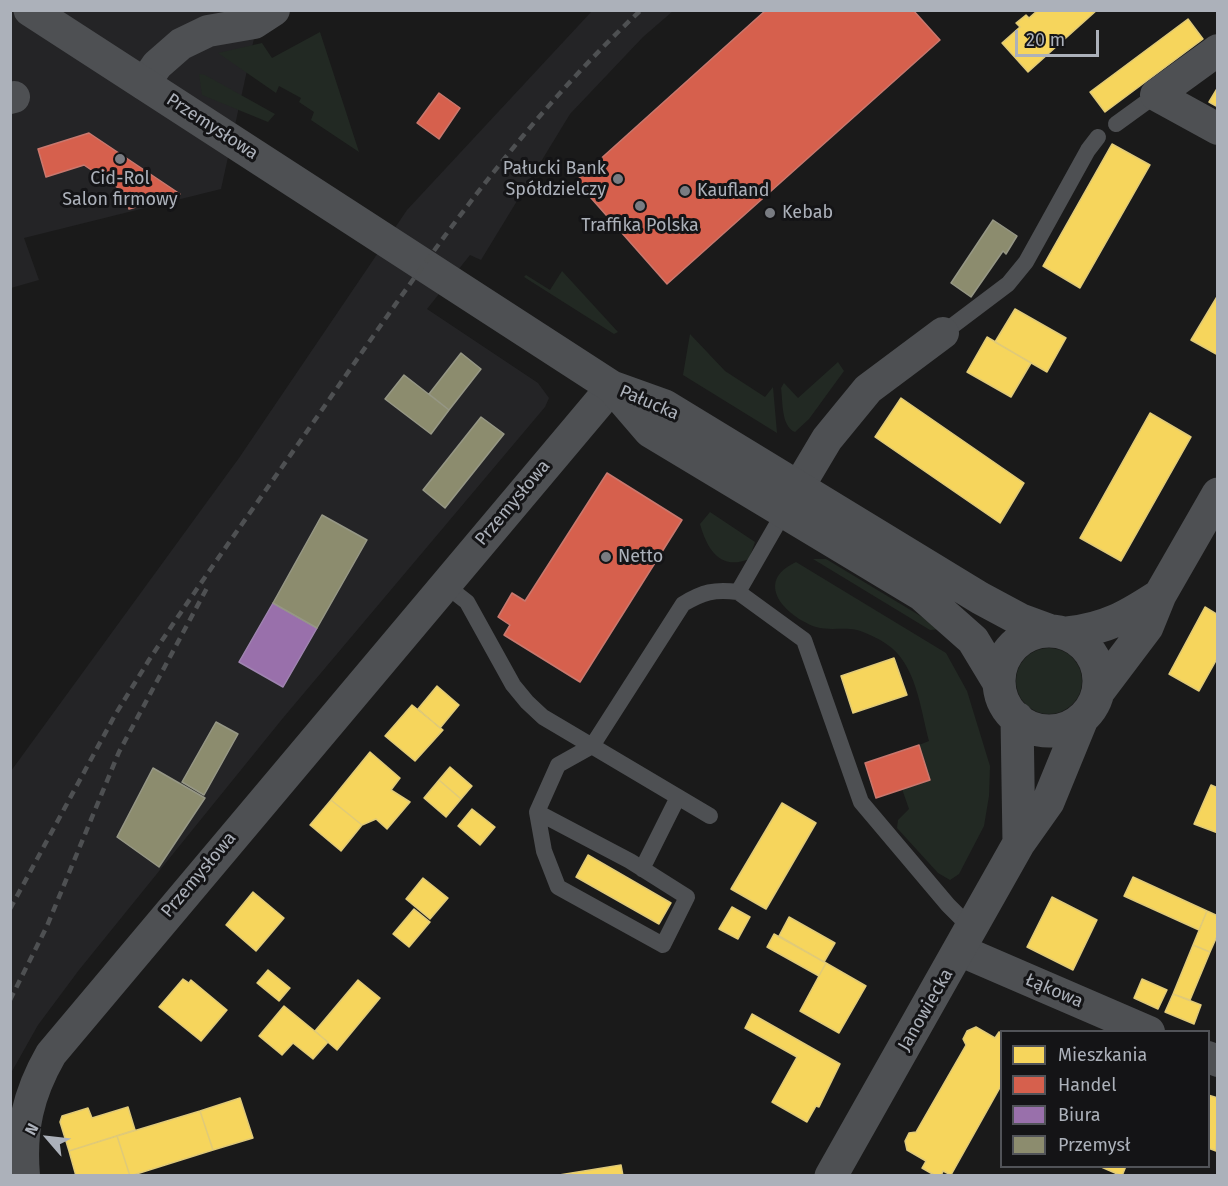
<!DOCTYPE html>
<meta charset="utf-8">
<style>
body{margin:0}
#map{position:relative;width:1228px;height:1186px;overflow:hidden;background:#1a1a1a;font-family:"Fira Sans",sans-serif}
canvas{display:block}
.frame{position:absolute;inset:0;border:12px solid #acb1ba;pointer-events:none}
.legend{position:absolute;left:1000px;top:1030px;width:210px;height:138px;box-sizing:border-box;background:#141416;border:2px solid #515358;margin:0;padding:8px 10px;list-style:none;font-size:18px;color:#acb1ba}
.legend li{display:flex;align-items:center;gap:12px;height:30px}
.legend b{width:30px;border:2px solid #515358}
.north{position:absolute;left:18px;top:1108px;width:60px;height:60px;-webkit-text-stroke:4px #141416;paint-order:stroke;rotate:298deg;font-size:16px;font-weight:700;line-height:24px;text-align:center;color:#acb1ba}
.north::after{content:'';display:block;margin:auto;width:21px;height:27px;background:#acb1ba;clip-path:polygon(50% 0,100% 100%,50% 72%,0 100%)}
.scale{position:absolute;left:1015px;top:30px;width:84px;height:27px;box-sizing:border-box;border:3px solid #acb1ba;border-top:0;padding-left:8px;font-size:18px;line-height:21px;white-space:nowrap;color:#acb1ba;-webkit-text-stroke:4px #141416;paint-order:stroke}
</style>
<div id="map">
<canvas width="1228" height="1186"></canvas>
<div class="frame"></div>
<ul class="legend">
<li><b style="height:16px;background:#f6d55c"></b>Mieszkania</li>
<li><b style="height:16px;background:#d6604d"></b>Handel</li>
<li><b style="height:16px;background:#9970ab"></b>Biura</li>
<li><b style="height:16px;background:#8c8c6e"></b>Przemysł</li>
</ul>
<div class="north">N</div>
<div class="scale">20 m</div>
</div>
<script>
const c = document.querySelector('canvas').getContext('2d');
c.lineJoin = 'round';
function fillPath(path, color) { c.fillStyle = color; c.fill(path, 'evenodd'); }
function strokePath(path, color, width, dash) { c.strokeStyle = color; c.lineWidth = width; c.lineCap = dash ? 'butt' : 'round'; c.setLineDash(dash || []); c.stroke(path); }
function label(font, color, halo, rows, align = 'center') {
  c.font = font + ' "Fira Sans",sans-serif'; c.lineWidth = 6; c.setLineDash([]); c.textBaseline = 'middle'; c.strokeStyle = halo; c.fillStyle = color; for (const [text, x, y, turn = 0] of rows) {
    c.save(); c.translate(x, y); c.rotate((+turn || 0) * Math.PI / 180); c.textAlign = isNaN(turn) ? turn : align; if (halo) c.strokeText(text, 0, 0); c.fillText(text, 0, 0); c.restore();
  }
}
const built = new Path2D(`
 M11,11H260L221,189L24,238L39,280L11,288Z
 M592,11H673L643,37L570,114L481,260L470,255L427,309L538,383L549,398L545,407L283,718L79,970L38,1025L11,1073V771L239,458L407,210Z`);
const green = new Path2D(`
 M320,32L359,152L311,120L314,112L299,102L301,98L279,86L276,93L218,53L262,43L272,58Z
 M199,74L205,75L275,114L268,122L202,95Z
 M562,271L618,332L614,334L524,277L526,275L550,290Z
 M690,334L725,371L765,397L773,387L777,433L683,375Z
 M838,362L844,371L809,419L795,432C781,426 783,402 781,388L784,383L798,398Z
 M710,512L755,542L749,559C720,571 707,549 700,524Z
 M813,559H826L942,629L930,630Z
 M796,562L946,653L967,691L990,766L989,796L984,826L959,874L950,880L938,873L897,828L898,820L909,809L902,789L930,780L919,745L929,741C921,711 917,671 893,649C882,640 870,634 857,630C843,627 830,631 816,627C785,616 753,582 796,562Z
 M1016 681a33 33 0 1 1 66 0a33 33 0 1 1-66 0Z`);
const homes = new Path2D(`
 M1038,10H1097L1028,72L1002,43L1020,27L1016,23L1026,15L1029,18Z
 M1188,19L1203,39L1105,112L1090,92Z
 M1218,87V107L1209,102Z
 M1112,144L1150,165L1080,288L1043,266Z
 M1218,295V355L1191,340Z
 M1015,309L1066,338L1047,372L995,342Z
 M987,337L1031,363L1011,397L967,372Z
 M901,398L1024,483L1000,523L875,437Z
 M1150,413L1191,437L1121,561L1080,538Z
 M1205,607L1218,615V657L1199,691L1169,674Z
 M894,658L907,695L853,713L841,676Z
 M437,686L459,705L440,728L418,709Z
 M412,705L443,730L415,761L385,736Z
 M370,752L400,778L391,790L410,802L387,829L376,819L362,825L331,800Z
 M450,767L472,786L461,799L439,780Z
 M439,780L461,799L446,817L424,798Z
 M1211,785L1218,788V833L1194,824Z
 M331,800L362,825L341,851L310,825Z
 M782,803L816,823L766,909L731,889Z
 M472,809L495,827L480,845L458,826Z
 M588,855L671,903L659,924L576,877Z
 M1133,877L1207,911L1199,930L1124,896Z
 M423,878L448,898L430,919L406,899Z
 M253,892L284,918L256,951L226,925Z
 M1052,897L1097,920L1073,970L1027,947Z
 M732,907L750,917L738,939L719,929Z
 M414,909L430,922L409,947L393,934Z
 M1207,911L1218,916V934L1210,952L1193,945Z
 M789,917L835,943L824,962L779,936Z
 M774,934L826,963L819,976L767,947Z
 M1193,945L1210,952L1190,1000L1173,994Z
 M826,963L866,986L839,1033L800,1011Z
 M268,970L290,988L279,1001L257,983Z
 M183,979L189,983L191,980L227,1010L201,1041L159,1007Z
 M1142,979L1167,990L1158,1009L1134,998Z
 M358,980L380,998L337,1050L315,1031Z
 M1173,994L1201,1005L1194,1024L1165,1012Z
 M284,1006L328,1042L313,1059L293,1043L282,1055L259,1036Z
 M752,1014L840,1064L819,1107L816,1106L807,1122L772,1102L797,1057L745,1028Z
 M976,1027L995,1038L999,1032L1002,1033V1084L951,1175L943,1171L941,1176H936L922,1168L926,1161L907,1150L905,1141L909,1133L916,1132L966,1045L963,1039L967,1031Z
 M1208,1095L1218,1098L1216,1151L1208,1148Z
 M240,1098L253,1138L213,1150L200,1111Z
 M128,1107L135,1130L69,1151L60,1122L62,1116L88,1108L92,1118Z
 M200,1111L213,1150L130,1176L117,1136Z
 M117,1136L130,1176H76L69,1151Z
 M621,1165L623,1176H553Z
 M1099,1166H1126L1122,1176Z`);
const shops = new Path2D(`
 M766,10H913L940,40L667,284L576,181Z
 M439,93L460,108L439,139L417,123Z
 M89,133L180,194L129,209L124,192L84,165L46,177L38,149Z
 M607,473L682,520L580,682L504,635L510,625L498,617L512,593L525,601Z
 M919,745L930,780L876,798L865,763Z`);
const offices = new Path2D(`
 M273,603L317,628L283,687L239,662Z`);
const industry = new Path2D(`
 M993,220L1017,236L1006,254L1003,251L971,297L951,283Z
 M461,353L481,369L449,410L429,394Z
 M404,375L449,410L431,434L385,399Z
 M481,417L504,434L445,508L423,490Z
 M322,515L367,540L317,628L273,603Z
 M216,722L238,734L204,795L182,782Z
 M153,768L205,798L159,867L117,837Z`);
const service = new Path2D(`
 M1116,124L1156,95
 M943,333L1008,284L1026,262L1088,150L1098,137
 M787,507L738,592L804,640L861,802L948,905L971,928
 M444,584L467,602L513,685L527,702L543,717L592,746
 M537,812L630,861L687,897L663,945L558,887L544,851L537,812L558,765L592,746
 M710,816L592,746L683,604C703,592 714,589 738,592
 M642,869L678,797`);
const minor = new Path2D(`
 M1218,50L1156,95L1218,129
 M144,84L157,65L181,44L208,31L254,23L274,10
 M10,98L14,97
 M799,486L827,439L868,389L943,333
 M959,950L1149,1032
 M1208,1057L1218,1061
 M24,1176C20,1130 28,1094 51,1054L612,387`);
const tertiary = new Path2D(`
 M30,10L612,387L665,406L980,598L1021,620L1051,631
 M613,388L650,431L921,594L973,640L999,683
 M999 681a50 50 0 1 1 100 0a50 50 0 1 1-100 0Z
 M1067,633C1106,629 1128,616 1160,595
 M1098,692L1147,627L1160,595L1218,494
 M1017,718L1019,843
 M831,1176L1019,843L1048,802L1082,719`);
const rail = new Path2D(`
 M10,909L115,715L149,660C209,569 273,481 335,391C428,257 521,122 641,10
 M10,1000L47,926L119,752L208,586`);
const markers = [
 [120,159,6,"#797c82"],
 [618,179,6,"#797c82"],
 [685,191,6,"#797c82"],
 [640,206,6,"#797c82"],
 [770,213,6,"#797c82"],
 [606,557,6,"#797c82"]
];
const streetNames = [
 ["Przemysłowa",212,127,33],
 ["Pałucka",649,403,23],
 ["Przemysłowa",513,503,-50],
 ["Przemysłowa",199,875,-50],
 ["Łąkowa",1054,991,23],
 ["Janowiecka",926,1010,-60]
];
const poiNames = [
 ["Pałucki Bank",606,169,"right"],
 ["Spółdzielczy",606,190,"right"],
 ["Cid-Rol",120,179,"center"],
 ["Salon firmowy",120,200,"center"],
 ["Kaufland",697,191],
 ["Kebab",782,213],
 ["Traffika Polska",640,226,"center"],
 ["Netto",618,557]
];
fillPath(built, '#242426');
fillPath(green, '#222923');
fillPath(homes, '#f6d55c');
strokePath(homes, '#e0ca78', 1.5);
fillPath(shops, '#d6604d');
strokePath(shops, '#c9786e', 1.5);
fillPath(offices, '#9970ab');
strokePath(offices, '#9f84b0', 1.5);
fillPath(industry, '#8c8c6e');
strokePath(industry, '#969785', 1.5);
strokePath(service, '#4e5053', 16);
strokePath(minor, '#4e5053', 32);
strokePath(tertiary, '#4e5053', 33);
strokePath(rail, '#4e5052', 4.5, [8, 6]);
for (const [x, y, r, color] of markers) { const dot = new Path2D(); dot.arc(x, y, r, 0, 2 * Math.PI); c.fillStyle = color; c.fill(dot); strokePath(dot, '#141416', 2); }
label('18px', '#acb1ba', '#141416', streetNames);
label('18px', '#acb1ba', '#141416', poiNames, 'left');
</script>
